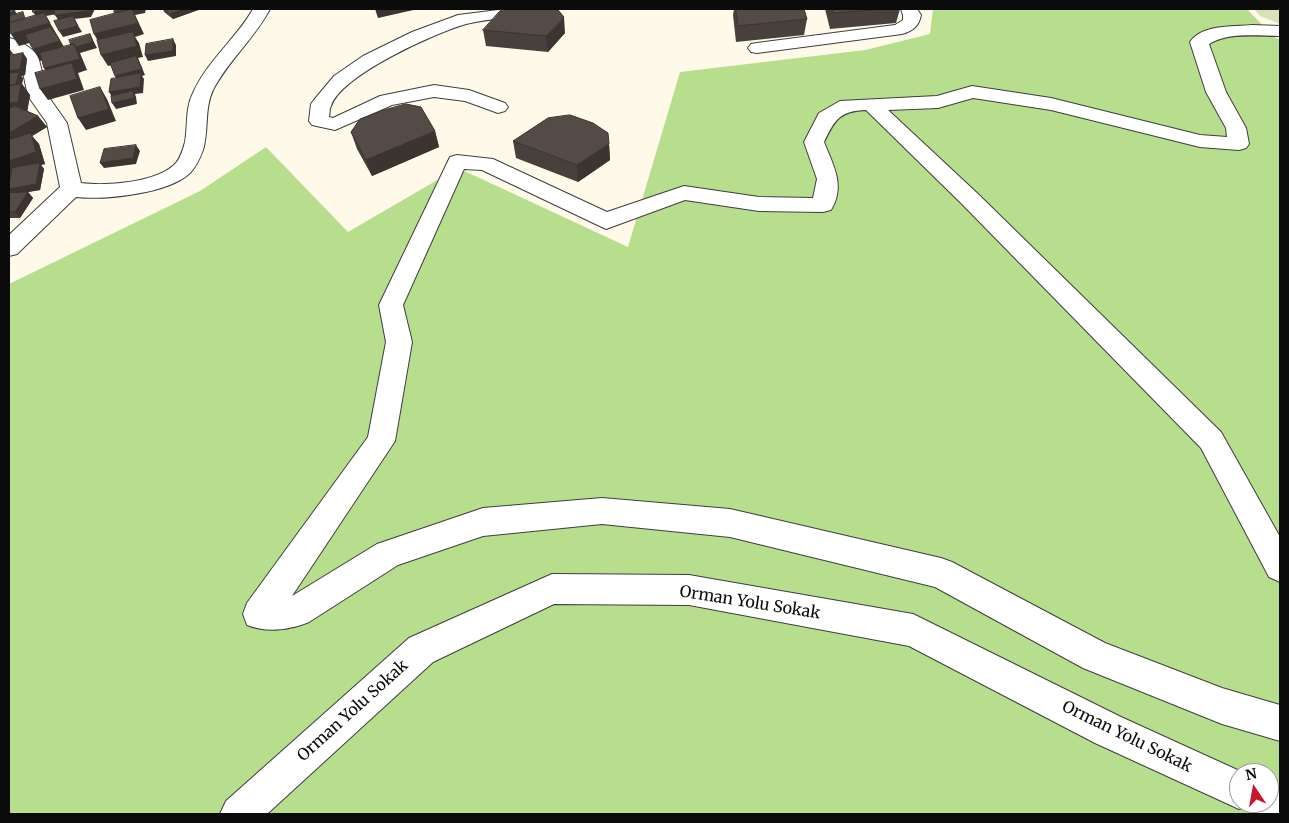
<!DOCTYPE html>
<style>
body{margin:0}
#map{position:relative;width:1289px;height:823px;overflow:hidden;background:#fff9e9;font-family:Merriweather,serif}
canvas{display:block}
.frame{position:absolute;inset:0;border:10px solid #0b0b0b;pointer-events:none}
.north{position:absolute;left:1229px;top:763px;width:50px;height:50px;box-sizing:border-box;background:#fff;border:1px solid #9d9d9d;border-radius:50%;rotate:348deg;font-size:14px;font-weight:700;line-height:20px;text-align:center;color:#0b0b0b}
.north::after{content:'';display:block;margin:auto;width:18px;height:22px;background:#c5192b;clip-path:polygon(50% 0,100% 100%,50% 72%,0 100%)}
</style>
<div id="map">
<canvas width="1289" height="823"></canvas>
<div class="frame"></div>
<div class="north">N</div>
</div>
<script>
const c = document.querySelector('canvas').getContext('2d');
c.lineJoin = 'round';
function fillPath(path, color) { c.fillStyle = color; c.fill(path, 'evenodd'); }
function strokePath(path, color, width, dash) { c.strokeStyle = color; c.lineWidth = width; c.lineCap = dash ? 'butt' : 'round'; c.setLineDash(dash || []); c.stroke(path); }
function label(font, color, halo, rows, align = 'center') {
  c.font = font + ' Merriweather,serif'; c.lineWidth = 5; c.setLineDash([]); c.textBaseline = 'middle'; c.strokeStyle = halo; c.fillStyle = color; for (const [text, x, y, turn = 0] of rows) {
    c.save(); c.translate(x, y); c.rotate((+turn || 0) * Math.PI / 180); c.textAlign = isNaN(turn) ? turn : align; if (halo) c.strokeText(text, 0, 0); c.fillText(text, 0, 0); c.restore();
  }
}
const forest = new Path2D(`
 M933,9H1247L1274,37L1280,40V814H9V284L200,191L266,147L348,232L458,168L628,247L680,72L865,50L930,34ZM1239,773H1269V803H1239Z`);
const cemetery = new Path2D(`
 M1254,9H1280V24L1260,16Z`);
const minor = new Path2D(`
 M253,9H270C254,39 228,61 213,90C204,109 209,131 203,150C200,158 196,167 190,173C168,194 105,200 76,197L17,254L9,256V235L60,187L47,123L28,96L20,58L9,51V38C19,40 32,48 38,56L48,96L67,123L81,183C106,186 158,183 176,163C181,157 183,149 185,142C188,126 185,108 193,93C207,61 236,39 253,9Z
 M506,9H555L552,13L546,14C521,17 490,18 466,24C435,33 341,75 331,106C329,109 330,114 329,117L333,118L380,96L434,85L469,90L505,103L508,107L505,111L498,113L465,101L434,97L392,105L335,130L312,125L309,121L311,104L314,100L334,76L363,56L412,32L458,15Z
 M901,9H917L921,15C919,26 913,31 902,34L757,53L751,52L748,48L751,44L757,43L895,25L903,20V15Z
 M1252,25L1280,26V36C1257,36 1229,32 1209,44L1226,92L1246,128L1249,144L1246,148L1239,150L1200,147L1051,110L973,98L938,108L888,110L978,194L1221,432L1280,537V582L1269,577L1201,448L962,204L866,110C840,111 835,119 824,142C833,165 846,186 831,210L823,212L759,211L685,200L606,229L482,170L464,169L403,305L412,342L395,441L292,596L377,544L483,508L602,498L730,509L941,558L952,562L1105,643L1222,688L1280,705V741L1222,724L1083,668L935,587L730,537L602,524L483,536L398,565L309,622C290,630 266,633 247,625L243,614L247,603L368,437L386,342L379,305L450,157L457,155L493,159L607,212L684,186L759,197L813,198L817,179L804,142L819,113L840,101L937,96L972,86L1051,98L1200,135L1227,137L1226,128L1206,92L1190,42C1202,24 1233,27 1252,25Z
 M552,574L689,575L913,614L1121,717L1244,773H1239V803H1269V785L1280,790V814H1252L1248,805L1239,809L1226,803L1095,743L909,646L689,605L554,604L433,662L267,814H220L226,801L409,638Z`);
const wall = new Path2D(`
 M163,9H201L173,19L164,12Z
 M734,9H804L807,19L804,35L736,42L733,15Z
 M825,9H900L896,23L830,29Z
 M483,30L565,33L548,52L486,46Z
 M23,53L27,59L25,75L21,76L23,78L22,84L30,95L27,111L38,116L47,127L32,136L39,144L45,164L41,165L44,169L40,190L28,192L33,198L20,218H9V193H10L9,191L10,175L9,173V56Z
 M435,131L439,147L372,176L357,149L351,132Z
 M513,141L609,144L610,160L578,182L516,158Z`);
const shadedWall = new Path2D(`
 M50,9H57V14L46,16L67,52L40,61L33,49L56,35L19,46L11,34L37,18L33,12Z
 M89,9H95L91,17L74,19L82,32L63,37L59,31V21L55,15Z
 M134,9H146L145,13L135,15L144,34L135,37L139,43L143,57L138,58L145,75L142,76L144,79L143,93L135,94L136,97L137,104L116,109L112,103L113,98L109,92L119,82L115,76L138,59L108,66L101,55V46L94,34L118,17L114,12Z
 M184,9H201L173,19L170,14Z
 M375,9H418L378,18Z
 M15,11L19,17L9,20V13Z
 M564,17L565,33L548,52L546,36Z
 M90,34L97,48L80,53L87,70L78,73L84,90L48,100L40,89L52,80L44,68Z
 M173,39L176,45V56L148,61L145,55Z
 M9,48L13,54L9,56Z
 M23,53L27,59L25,75L21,76L23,78L22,84L30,95L27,113L9,116V71Z
 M100,87L107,99L116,121L86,130L78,118Z
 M38,116L47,127L32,136L39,144L45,164L41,165L44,169L40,190L28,192L33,198L20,218L15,212L12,195L9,191L10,175L9,173V133Z
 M435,131L439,147L372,176L366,160Z
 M609,144L610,160L578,182L577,165Z
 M136,145L140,151L136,164L104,168L100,163Z`);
const building = new Path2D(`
 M9,9H14L15,11L9,13Z
 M33,9H50L33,12Z
 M55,9H89L88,11L55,15Z
 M115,9H134L114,12Z
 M132,9L138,23L94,34L90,20Z
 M165,9H184L170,14Z
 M502,9H549L558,10L564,17L546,36L483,30Z
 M736,9H804L807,19L738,26Z
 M832,9H883L834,13Z
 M23,12L25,19L9,23V16Z
 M44,13L50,23L11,34L9,30V23Z
 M73,16L78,26L59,31L54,21Z
 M51,27L60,41L33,49L25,35Z
 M133,32L137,46L101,55L97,40Z
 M90,34L93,42L76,47L74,44L71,45L69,40Z
 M173,39V51L145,55L146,44Z
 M74,44L80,59L44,68L40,53Z
 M23,53L20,69L9,71V56Z
 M136,56L142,69L115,76L110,63Z
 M72,63L77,79L40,89L35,73Z
 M19,72L16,84L9,86V74Z
 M141,73L140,87L109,92L111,79Z
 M21,84L18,102L9,103V86Z
 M100,87L109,109L78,118L70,96Z
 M133,91L134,98L112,103L111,96Z
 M406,104L421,107L435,131L366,160L351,132L360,119L384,110Z
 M15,106L38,116L9,133V109Z
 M570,115L593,123L608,133L609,144L577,165L513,141L548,118Z
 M31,133L36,152L9,161V140Z
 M136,145L133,158L100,163L104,149Z
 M40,163L36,184L9,189V184L12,168Z
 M28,192L15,212H9V193Z`);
const nearStreetnames = [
 ["Orman Yolu Sokak",750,603,9],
 ["Orman Yolu Sokak",353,711,-42],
 ["Orman Yolu Sokak",1127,737,26]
];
fillPath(forest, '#b7de8d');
fillPath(cemetery, '#d7e2b9');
strokePath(minor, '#3e3e3e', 2);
fillPath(minor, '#fff');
fillPath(wall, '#48403c');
fillPath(shadedWall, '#3b3431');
fillPath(building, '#544b46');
strokePath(building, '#3b3431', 1);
label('16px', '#0b0b0b', '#fff', nearStreetnames);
</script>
